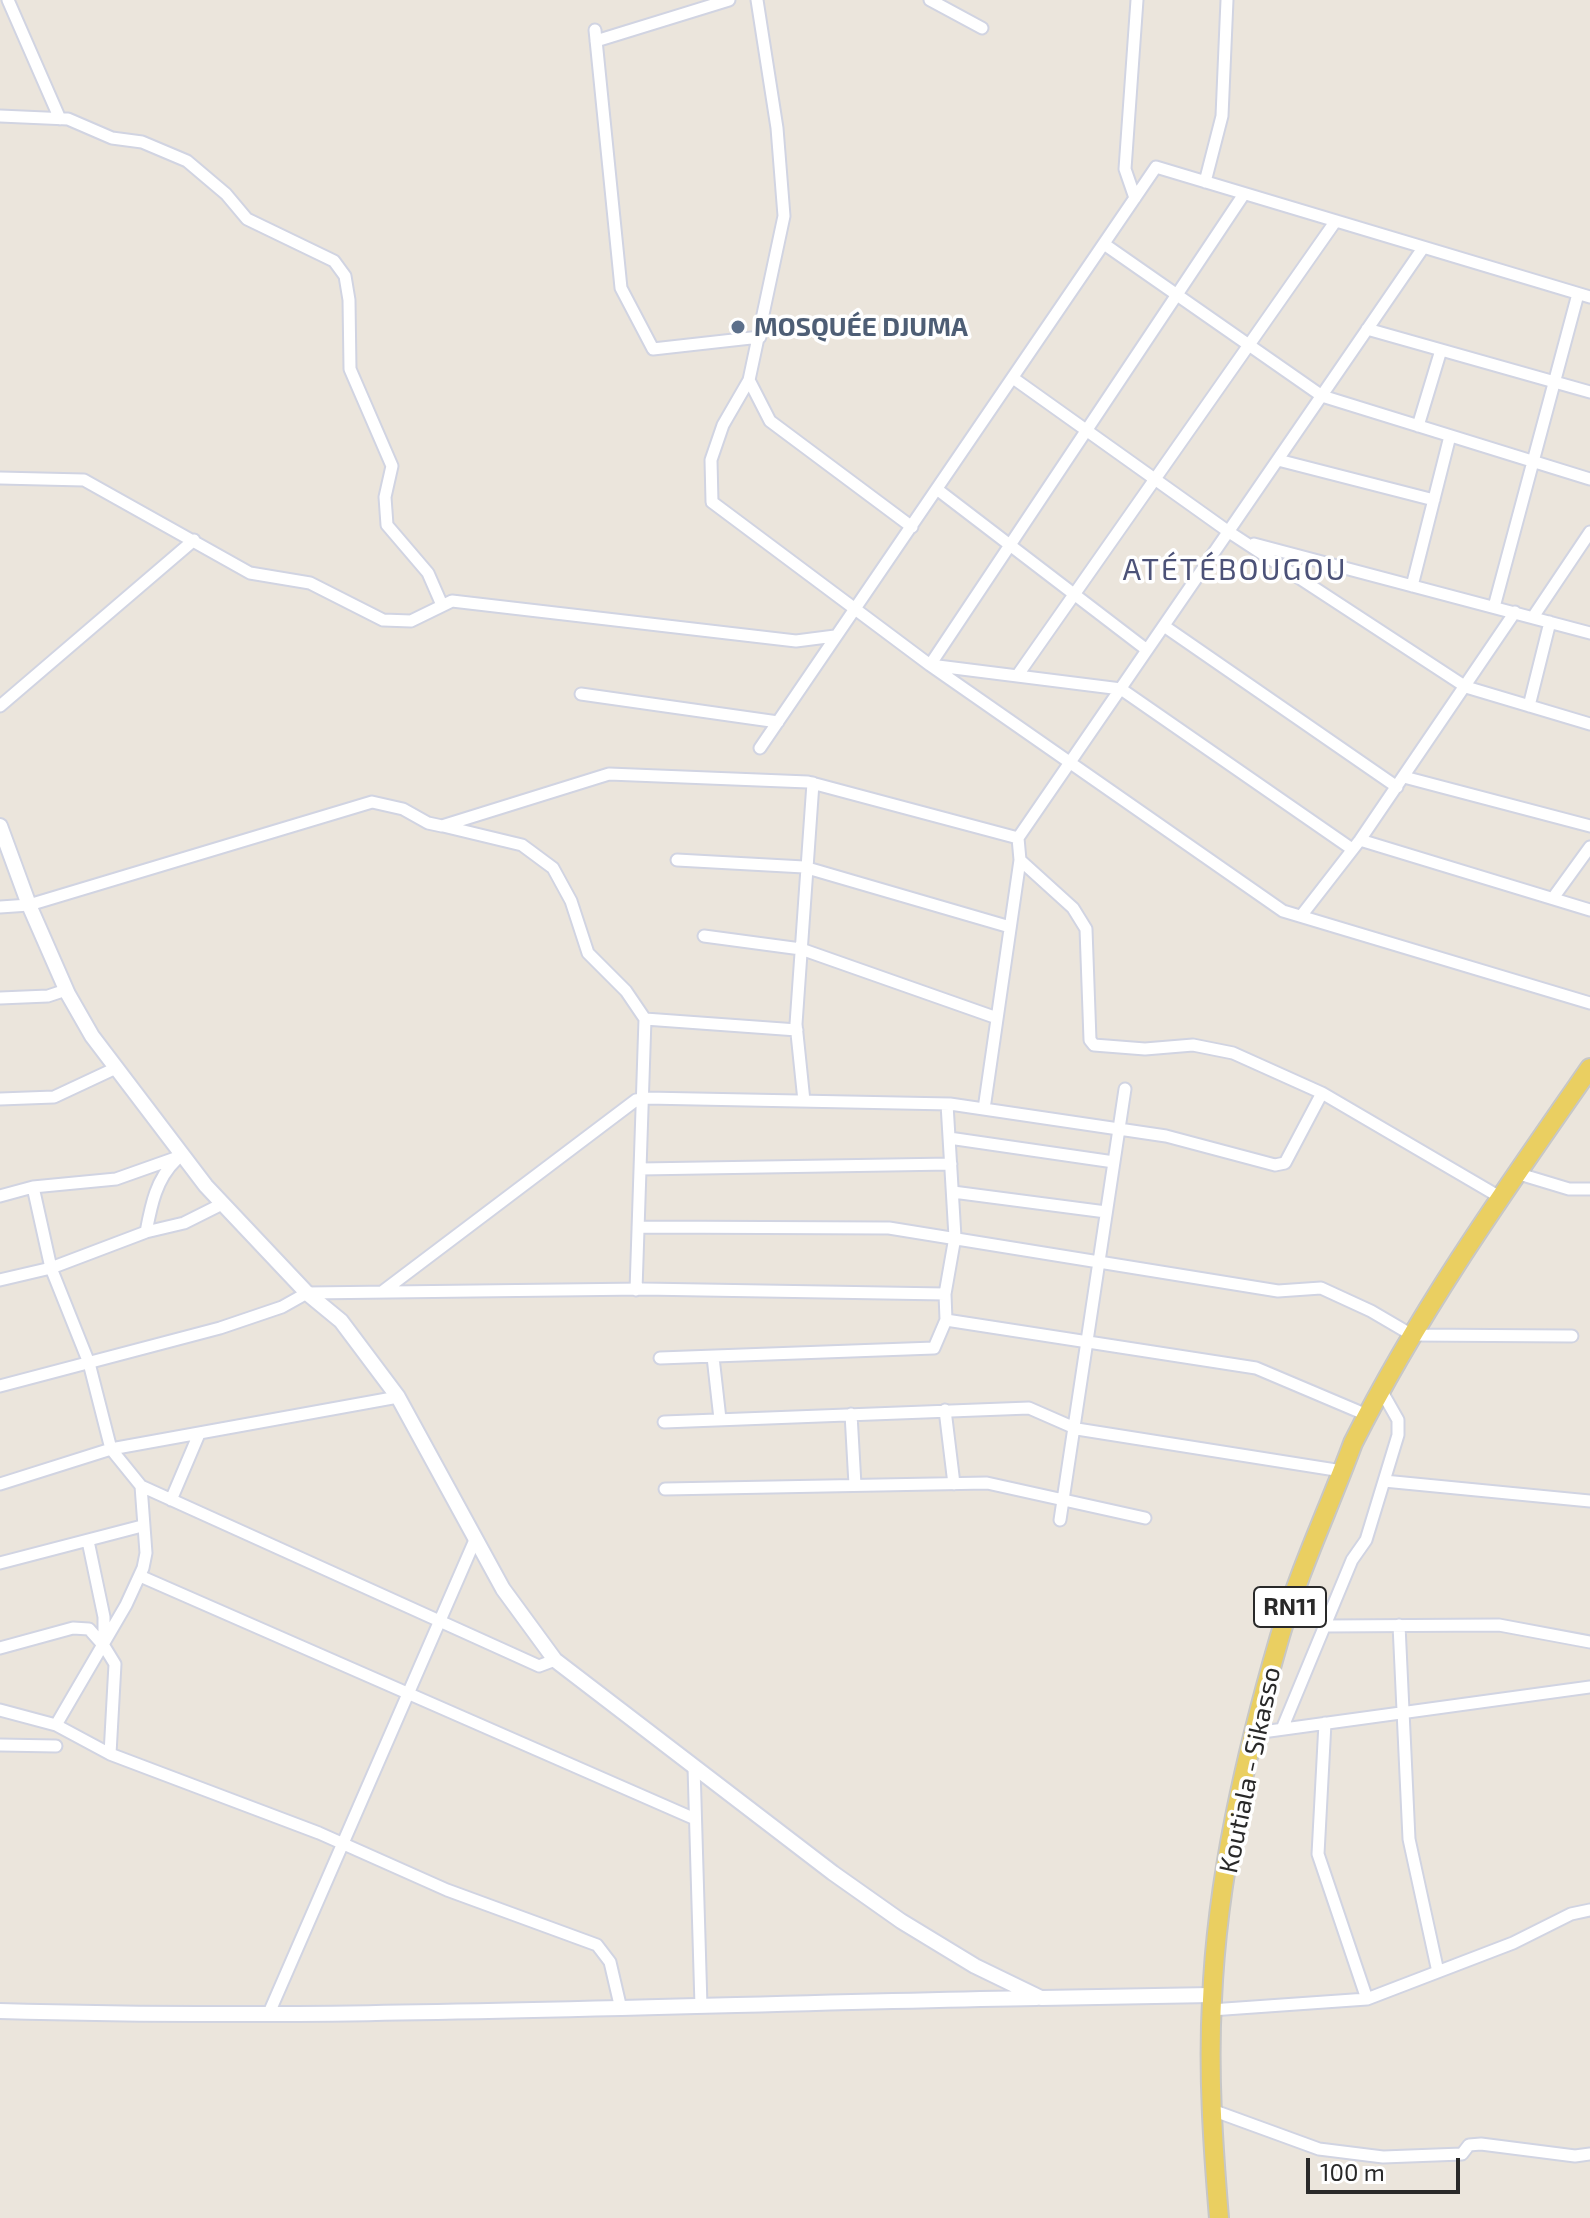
<!DOCTYPE html>
<meta charset="utf-8">
<style>
body{margin:0}
#map{position:relative;width:1590px;height:2218px;overflow:hidden;background:#ebe5dc;font-family:"Exo 2",sans-serif}
canvas{display:block}
.scale{position:absolute;left:1306px;top:2158px;width:154px;height:36px;box-sizing:border-box;border:4px solid #292929;border-top:0;padding-left:10px;font-size:24px;line-height:28px;white-space:nowrap;color:#292929;-webkit-text-stroke:6px #fff;paint-order:stroke}
</style>
<div id="map">
<canvas width="1590" height="2218"></canvas>
<div class="scale">100 m</div>
</div>
<script>
const c = document.querySelector('canvas').getContext('2d');
c.lineJoin = 'round';
function strokePath(path, color, width, dash) { c.strokeStyle = color; c.lineWidth = width; c.lineCap = dash ? 'butt' : 'round'; c.setLineDash(dash || []); c.stroke(path); }
function label(font, color, halo, rows, align = 'center') {
  c.font = font + ' "Exo 2",sans-serif'; c.lineWidth = 7; c.setLineDash([]); c.textBaseline = 'middle'; c.strokeStyle = halo; c.fillStyle = color; for (const [text, x, y, turn = 0] of rows) {
    c.save(); c.translate(x, y); c.rotate((+turn || 0) * Math.PI / 180); c.textAlign = isNaN(turn) ? turn : align; if (halo) c.strokeText(text, 0, 0); c.fillText(text, 0, 0); c.restore();
  }
}
const minor = new Path2D(`
 M8,0L60,119
 M757,0L777,128L784,216L749,380L723,425L711,460L712,502L930,665L1283,911L1590,1003
 M930,0L982,28
 M595,30L621,288L653,349L760,337
 M596,41L729,0
 M0,116L68,119L112,138L142,142L187,161L226,194L247,219L334,261L345,276L349,300L350,369L392,466L385,497L387,525L428,573L442,605
 M1205,182L1222,116L1227,0
 M1244,194L930,665L1121,689L1352,849
 M1135,198L1125,169L1137,0
 M1104,244L1322,396L1590,479
 M1367,329L1590,392
 M1013,378L1229,532L1466,687L1590,724
 M749,380L770,421L912,527
 M1418,426L1441,350
 M1278,460L1434,500
 M0,478L84,480L250,573L310,583L383,620L411,621L452,601L796,641L835,636
 M938,490L1147,650
 M1254,544L1590,633
 M1412,586L1450,436
 M1494,607L1578,294
 M1533,617L1590,532
 M1164,626L1397,787
 M1017,676L1335,222
 M581,694L778,722
 M0,706L194,540
 M1529,706L1550,622
 M760,748L1156,167L1590,297
 M1404,777L1590,826
 M443,826L522,845L553,868L571,901L588,953L626,991L645,1019L636,1290
 M1360,840L1590,910
 M677,860L804,867L1010,927
 M1020,860L1073,908L1086,929L1090,1040L1094,1045L1145,1049L1193,1045L1233,1053L1322,1093L1498,1196
 M1553,898L1590,847
 M0,907L29,905L372,802L403,809L428,823L442,826L609,774L808,782L1018,838L1423,248
 M1301,916L1360,840L1515,612
 M704,936L801,949L997,1018
 M0,998L48,996L66,990
 M645,1019L797,1030
 M0,1099L54,1097L116,1068
 M804,1101L796,1024L813,783
 M984,1109L1020,860L1018,838
 M949,1138L1114,1162
 M640,1169L951,1164
 M1516,1173L1569,1189H1590
 M33,1187L51,1268L89,1363L111,1449L141,1486L146,1553L143,1568L126,1605L56,1725
 M953,1192L1106,1212
 M0,1196L33,1187L116,1179L181,1156
 M638,1227L889,1228L1278,1291L1321,1288L1371,1311L1412,1335L1572,1336
 M146,1232C151,1206 156,1179 176,1160
 M0,1280L51,1268L146,1232L184,1223L222,1204
 M382,1292L636,1100L646,1098L950,1104L1166,1136L1275,1165L1285,1163L1322,1093
 M946,1320L1256,1368L1367,1415
 M713,1357L720,1419
 M660,1358L934,1348L946,1320L945,1294L955,1237L947,1104
 M0,1386L220,1328L282,1307L307,1293L643,1289L945,1294
 M945,1410L954,1484
 M851,1414L855,1485
 M664,1422L1029,1408L1077,1429L1342,1471
 M1384,1481L1590,1501
 M0,1484L111,1449L398,1397
 M141,1486L539,1666L555,1660
 M665,1489L987,1483L1145,1518
 M171,1500L199,1434
 M1060,1520L1125,1089
 M88,1541L104,1617V1646L115,1664L110,1754
 M0,1563L142,1526
 M140,1576L695,1819
 M1399,1625L1409,1839L1438,1972
 M1325,1626L1499,1625L1590,1642
 M0,1648L73,1628L89,1629L104,1646
 M0,1710L56,1725L110,1754L319,1833L447,1890L597,1945L610,1962L621,2009
 M1325,1723L1318,1854L1367,1999
 M1282,1729L1352,1560L1366,1540L1398,1435V1420L1381,1390
 M1255,1733L1590,1687
 M0,1745L56,1746
 M694,1767L701,2006
 M1211,2010L1367,1999L1513,1943L1571,1914L1590,1910
 M269,2013L475,1540
 M1212,2110L1319,2149L1383,2157L1462,2154L1469,2145L1481,2144L1575,2156L1590,2154`);
const tertiary = new Path2D(`
 M0,826L29,905L68,994L92,1036L206,1186L307,1293L341,1321L398,1397L503,1589L555,1660L833,1873L901,1921L975,1966L1041,1998L1212,1995
 M0,2011C346,2021 691,2004 1037,1998`);
const primary = new Path2D(`
 M1219,2218C1213,2145 1208,2073 1212,2000C1217,1878 1246,1753 1280,1636C1299,1571 1329,1508 1353,1443C1420,1310 1505,1190 1590,1068`);
const markers = [
 [738,327,8,"#5c6f8a"]
];
const shields = [
 [1290,1607,72]
];
const shieldNames = [
 ["RN11",1290,1607]
];
const serviceNames = [
 ["MOSQUÉE DJUMA",754,327]
];
const streetNames = [
 ["Koutiala - Sikasso",1250,1770,-78]
];
const quarterNames = [
 ["ATÉTÉBOUGOU",1235,570]
];
strokePath(minor, '#d1d4e2', 15);
strokePath(tertiary, '#d1d4e2', 18);
strokePath(primary, '#c7c7c7', 22);
strokePath(minor, '#fff', 11);
strokePath(tertiary, '#fff', 14);
strokePath(primary, '#eacf61', 18);
for (const [x, y, r, color] of markers) { const dot = new Path2D(); dot.arc(x, y, r, 0, 2 * Math.PI); c.fillStyle = color; c.fill(dot); strokePath(dot, '#fff', 3); }
for (const [x, y, w] of shields) { const box = new Path2D(); box.roundRect(x - w / 2, y - 20, w, 40, 6); c.fillStyle = '#fff'; c.fill(box); strokePath(box, '#292929', 2); }
label('bold 24px', '#292929', null, shieldNames);
label('bold 26px', '#4e5e75', '#fff', serviceNames, 'left');
label('26px', '#292929', '#fff', streetNames);
c.letterSpacing = '2px';
label('30px', '#4c5278', '#fff', quarterNames);
c.letterSpacing = '0px';
</script>
